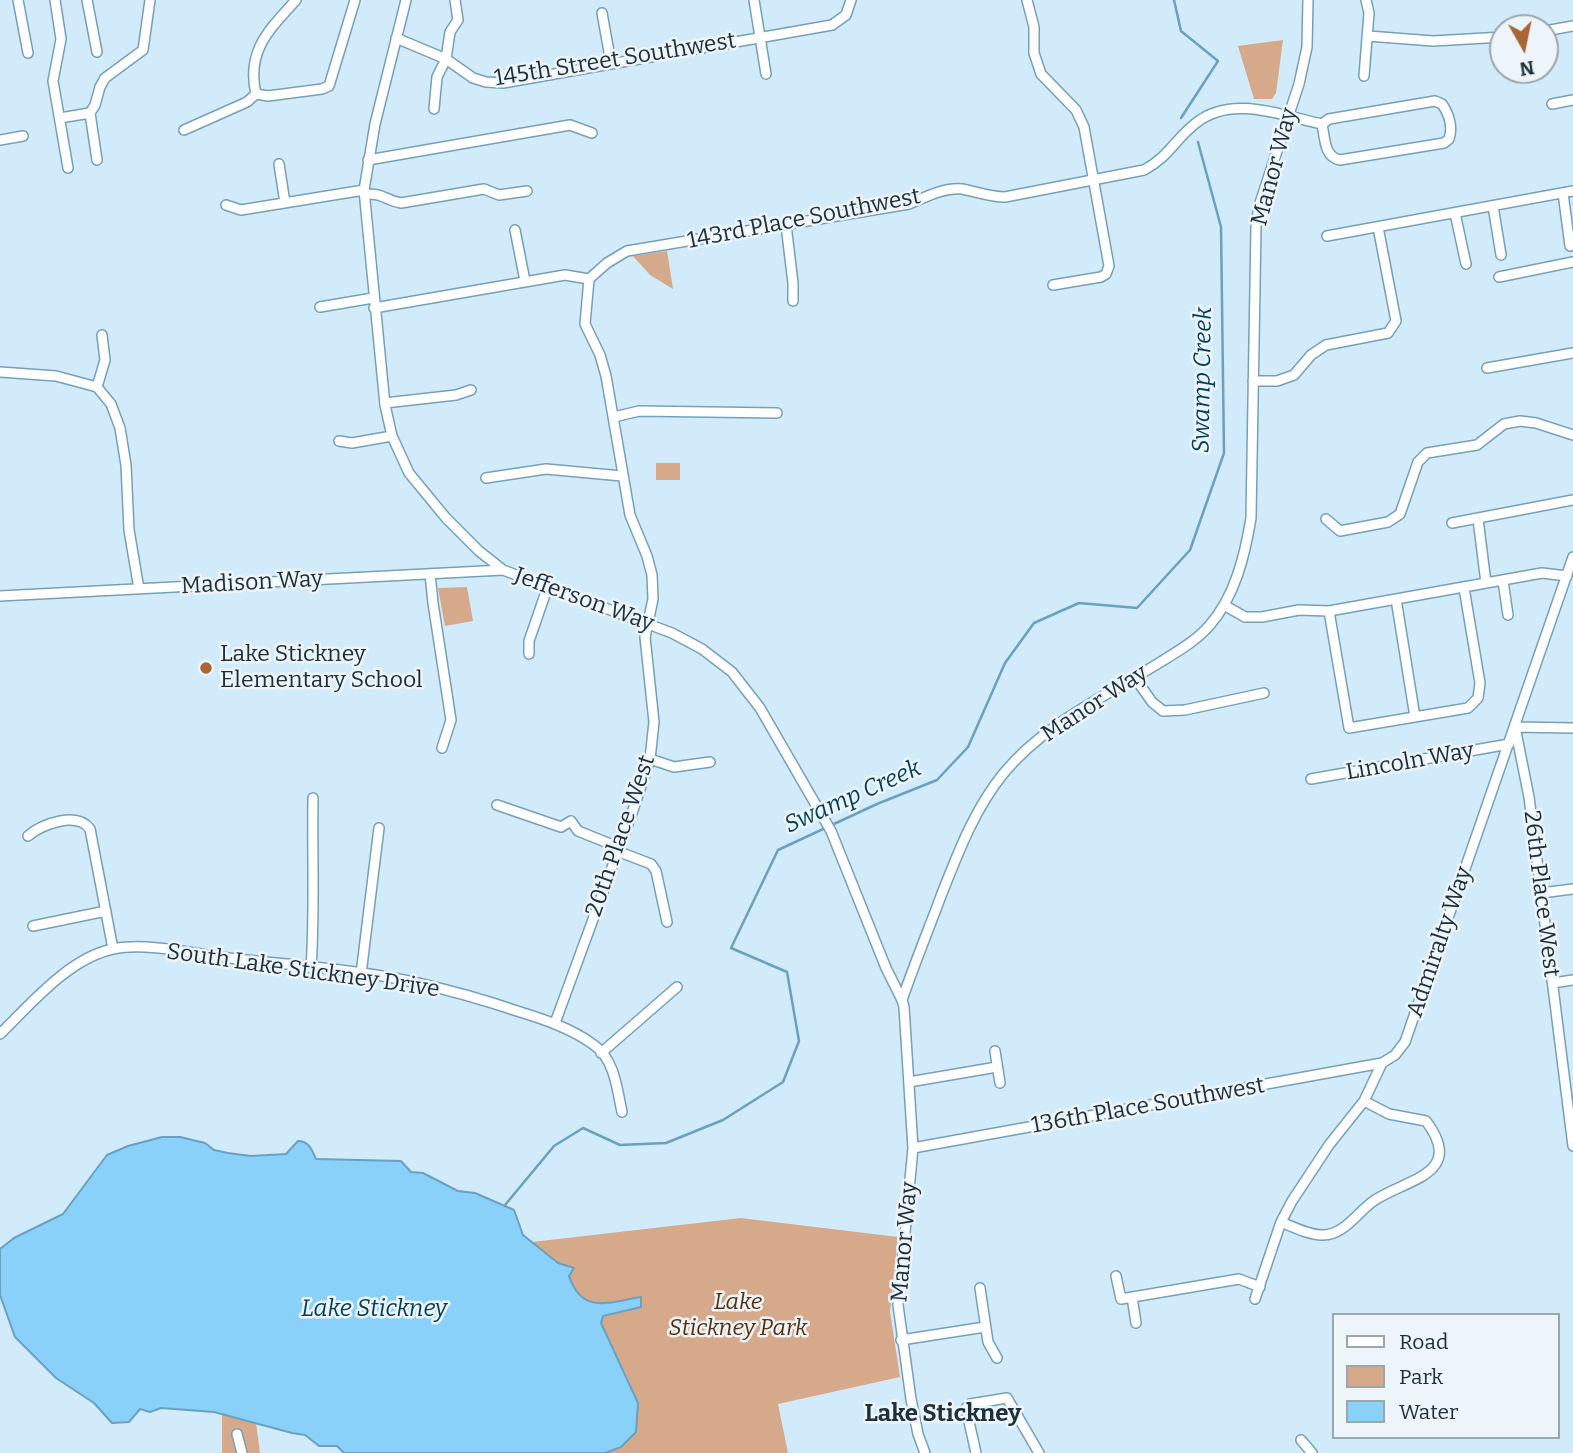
<!DOCTYPE html>
<style>
body{margin:0}
#map{position:relative;width:1573px;height:1453px;overflow:hidden;background:#d2ebfa;font-family:Bitter,serif}
canvas{display:block}
.legend{position:absolute;left:1332px;top:1313px;width:228px;height:126px;box-sizing:border-box;background:#edf5fa;border:2px solid #9ba6ad;margin:0;padding:9px 12px;list-style:none;font-size:21px;color:#20303a}
.legend li{display:flex;align-items:center;gap:14px;height:35px}
.legend b{width:35px;border:2px solid #9ba6ad}
.north{position:absolute;left:1489px;top:14px;width:70px;height:70px;box-sizing:border-box;background:#edf5fa;border:2px solid #9ba6ad;border-radius:50%;rotate:171deg;font-size:19px;font-weight:700;line-height:28px;text-align:center;color:#20303a}
.north::after{content:'';display:block;margin:auto;width:24px;height:32px;background:#a96534;clip-path:polygon(50% 0,100% 100%,50% 72%,0 100%)}
</style>
<div id="map">
<canvas width="1573" height="1453"></canvas>
<ul class="legend">
<li><b style="height:9px;background:#fff"></b>Road</li>
<li><b style="height:19px;background:#d6a98b"></b>Park</li>
<li><b style="height:19px;background:#8ad1fa"></b>Water</li>
</ul>
<div class="north">N</div>
</div>
<script>
const c = document.querySelector('canvas').getContext('2d');
c.lineJoin = 'round';
function fillPath(path, color) { c.fillStyle = color; c.fill(path, 'evenodd'); }
function strokePath(path, color, width, dash) { c.strokeStyle = color; c.lineWidth = width; c.lineCap = dash ? 'butt' : 'round'; c.setLineDash(dash || []); c.stroke(path); }
function label(font, color, halo, rows, align = 'center') {
  c.font = font + ' Bitter,serif'; c.lineWidth = 5; c.setLineDash([]); c.textBaseline = 'middle'; c.strokeStyle = halo; c.fillStyle = color; for (const [text, x, y, turn = 0] of rows) {
    c.save(); c.translate(x, y); c.rotate((+turn || 0) * Math.PI / 180); c.textAlign = isNaN(turn) ? turn : align; if (halo) c.strokeText(text, 0, 0); c.fillText(text, 0, 0); c.restore();
  }
}
const green = new Path2D(`
 M1283,40L1276,93L1272,99H1254L1238,46Z
 M667,251L673,289L650,275L633,256Z
 M656,463H680V480H656Z
 M467,587L473,621L445,626L438,588Z
 M741,1218L898,1237L890,1312L900,1377L778,1404L788,1453H605L621,1447L631,1385L601,1323L603,1316L641,1307L640,1297C608,1303 582,1315 569,1276L573,1268L558,1263L532,1242Z
 M222,1414L256,1423L260,1453H222Z`);
const water = new Path2D(`
 M162,1137H180L205,1143L214,1150L228,1153L251,1156L286,1154L298,1141C309,1141 312,1150 316,1159L401,1161L411,1172L423,1173L458,1191L475,1193L514,1210L523,1235L558,1263L574,1268L569,1276C582,1315 609,1302 641,1297V1307L603,1316L601,1323L638,1403L636,1432L621,1447L605,1453H344L337,1446H319L305,1435L292,1433L214,1412L161,1408L150,1412L140,1409L129,1422L112,1423L94,1403L56,1378L15,1337L0,1295V1249L14,1238L63,1214L107,1155L128,1146Z`);
const stream = new Path2D(`
 M1174,0L1181,31L1218,61L1181,118
 M505,1205L554,1146L583,1128L620,1145L666,1143L723,1120L783,1082L799,1041L787,972L731,948L778,850L877,804L937,780L968,747L1005,663L1034,623L1079,603L1137,608L1190,550L1224,453L1221,227L1198,142`);
const minor = new Path2D(`
 M18,0L28,53
 M55,0L61,39L53,81L68,168
 M87,0L97,52
 M406,0L375,124L364,190L385,405L392,436L409,473L446,518L479,551L503,570L672,633L702,649L732,672L760,708L831,831L886,968L902,1000
 M754,0L766,74
 M1027,0L1034,27V53L1041,74L1076,110L1084,127L1109,266L1106,274L1101,277L1053,285
 M602,13L611,63
 M1545,31L1573,26
 M1368,36L1433,41L1503,37
 M396,38L446,59L473,78L486,82L503,83L832,25L846,15L851,0
 M1364,76L1369,13L1366,0
 M256,94C246,51 269,30 296,0
 M1552,104L1573,100
 M434,109L437,77L446,59L450,32L458,20L455,0
 M60,118L90,113
 M184,130L247,102L256,94L268,96L322,89L329,86L355,0
 M0,140L23,136
 M97,160L90,113L95,105L100,87L105,78L143,50L150,0
 M368,160L570,125L592,133
 M279,164L285,203
 M1563,193L1570,246
 M364,194C383,193 385,200 401,203L484,189L499,195L527,191
 M226,205L241,210L364,190
 M1493,206L1501,255
 M1455,213L1466,264
 M786,225L793,283V301
 M515,230L525,281
 M1327,236L1573,191
 M1499,277L1573,262
 M320,307L373,298
 M374,308L565,275L589,279L607,263L627,251L909,204C924,198 944,187 962,189C977,192 990,197 1005,197L1144,170C1169,157 1175,139 1196,123C1232,94 1283,116 1322,124L1329,119L1435,101L1442,104C1449,114 1453,127 1449,139L1444,143L1340,160C1324,157 1325,138 1322,124
 M1487,368L1573,353
 M0,372L56,376L97,387
 M1253,381H1277L1294,375L1311,355L1326,345L1388,333L1396,321L1378,227
 M97,387L111,404L120,428L126,465L129,530L139,589
 M97,387L105,360L102,335
 M385,403L456,395L471,390
 M614,417L639,411L777,413
 M339,441L352,443L392,436
 M486,478L546,469L622,476
 M1326,519L1340,531L1388,522L1400,514L1418,462L1427,453L1477,445L1504,424L1520,421L1536,423L1573,435
 M1478,519L1486,583
 M1452,523L1573,500
 M430,574L433,603L451,720L442,748
 M1503,581L1508,615
 M0,596L503,570
 M1396,599L1415,717
 M1224,605L1245,617H1262L1299,610L1329,611L1542,573L1567,576
 M1329,611L1349,728L1468,708L1478,698L1480,683L1464,588
 M529,654V641L548,586
 M1135,678L1152,702L1163,711L1185,710L1264,693
 M1573,728L1515,727L1529,797L1573,1146
 M650,759L674,767L710,762
 M1311,779L1509,744
 M497,805L561,827L571,821L578,831L618,847
 M28,836C42,824 77,811 90,829L113,949
 M617,851L651,864L656,871L667,922
 M1541,893L1573,889
 M33,926L106,911
 M311,968C315,911 312,855 313,798
 M361,974L379,828
 M1553,983L1573,980
 M555,1023L632,813L650,759L654,722L645,637L653,599L652,575L647,556L630,515L606,376L600,355L585,324L589,279
 M0,1034C31,1004 69,958 113,949C147,942 195,954 229,958C289,965 350,969 409,981C445,989 482,999 517,1011C543,1019 571,1028 594,1045C615,1060 617,1089 622,1112
 M995,1051L1000,1083
 M601,1053L677,987
 M909,1082L997,1067
 M913,1148L1382,1063
 M1281,1222C1293,1227 1309,1235 1322,1235C1344,1236 1358,1211 1375,1200C1407,1179 1466,1174 1426,1121L1389,1114L1364,1101
 M1116,1276L1121,1299L1239,1279L1260,1287
 M980,1288L988,1342L997,1358
 M1132,1297L1136,1323
 M1255,1299L1281,1222L1292,1201L1329,1145L1364,1101L1382,1063L1395,1055L1405,1042L1573,557
 M901,1340L985,1327
 M237,1434L242,1453
 M1301,1440L1312,1453
 M925,1453L918,1434L911,1399L898,1305L913,1148L904,1007L902,1000C914,965 928,931 941,896C958,853 974,810 1003,774C1043,725 1102,698 1154,666C1173,654 1194,643 1209,626C1235,597 1245,555 1251,518L1256,227L1259,206L1299,84L1307,47L1308,0
 M976,1453L966,1408L970,1404L1007,1398L1039,1453`);
const markers = [
 [206,668,7,"#a96534"]
];
const streetNames = [
 ["145th Street Southwest",615,60,-9],
 ["Manor Way",1275,167,-75],
 ["143rd Place Southwest",804,219,-11],
 ["Madison Way",252,583,-3],
 ["Jefferson Way",584,600,20],
 ["Manor Way",1095,704,-33],
 ["Lincoln Way",1410,762,-10],
 ["20th Place West",621,836,-71],
 ["26th Place West",1541,894,83],
 ["Admiralty Way",1440,942,-71],
 ["South Lake Stickney Drive",303,971,8],
 ["136th Place Southwest",1148,1106,-10],
 ["Manor Way",905,1242,-85]
];
const poiNames = [
 ["Lake Stickney",220,655],
 ["Elementary School",220,681]
];
const parkNames = [
 ["Lake",738,1303],
 ["Stickney Park",738,1329]
];
const waterNames = [
 ["Swamp Creek",1203,380,-89],
 ["Swamp Creek",853,797,-24],
 ["Lake Stickney",374,1309]
];
const neighbourhoodNames = [
 ["Lake Stickney",943,1414]
];
fillPath(green, '#d6a98b');
fillPath(water, '#8ad1fa');
strokePath(water, '#6aa1c0', 2);
strokePath(stream, '#6aa1c0', 2.5);
strokePath(minor, '#77a0b7', 12);
strokePath(minor, '#fff', 9);
for (const [x, y, r, color] of markers) { const dot = new Path2D(); dot.arc(x, y, r, 0, 2 * Math.PI); c.fillStyle = color; c.fill(dot); strokePath(dot, '#edf5fa', 2.5); }
label('23px', '#20303a', '#edf5fa', streetNames);
label('23px', '#20303a', '#edf5fa', poiNames, 'left');
label('italic 23px', '#583011', '#edf5fa', parkNames);
label('italic 24px', '#003f5a', '#edf5fa', waterNames);
label('bold 24px', '#20303a', '#edf5fa', neighbourhoodNames);
</script>
